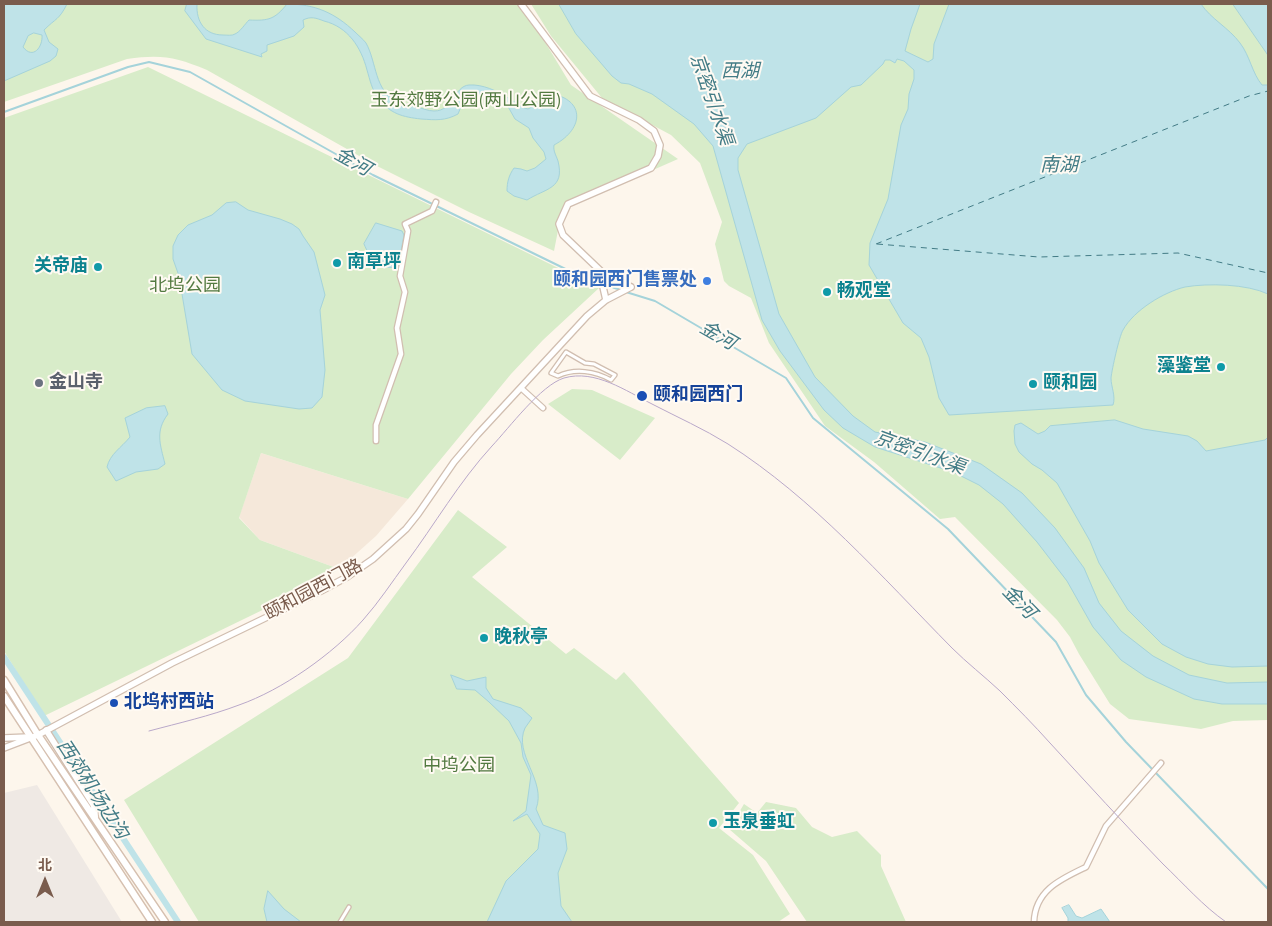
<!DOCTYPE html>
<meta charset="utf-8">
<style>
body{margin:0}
#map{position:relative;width:1272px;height:926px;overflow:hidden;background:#fdf6ec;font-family:"Source Sans 3","Noto Sans SC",sans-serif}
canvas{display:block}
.frame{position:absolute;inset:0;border:5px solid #7a5c4d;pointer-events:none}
.north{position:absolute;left:20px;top:856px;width:50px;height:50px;-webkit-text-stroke:4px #fffaf3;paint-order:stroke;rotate:0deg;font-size:14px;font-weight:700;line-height:20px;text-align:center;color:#7a5c4d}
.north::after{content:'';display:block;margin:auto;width:18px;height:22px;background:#7a5c4d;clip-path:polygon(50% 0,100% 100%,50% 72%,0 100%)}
</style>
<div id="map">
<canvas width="1272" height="926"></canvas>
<div class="frame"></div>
<div class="north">北</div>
</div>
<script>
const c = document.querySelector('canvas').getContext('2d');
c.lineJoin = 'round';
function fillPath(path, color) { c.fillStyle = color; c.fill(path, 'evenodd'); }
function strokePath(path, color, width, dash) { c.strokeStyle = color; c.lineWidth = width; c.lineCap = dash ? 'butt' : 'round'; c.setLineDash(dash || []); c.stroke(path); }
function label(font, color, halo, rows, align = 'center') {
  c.font = font + ' "Source Sans 3","Noto Sans SC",sans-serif'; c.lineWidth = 4; c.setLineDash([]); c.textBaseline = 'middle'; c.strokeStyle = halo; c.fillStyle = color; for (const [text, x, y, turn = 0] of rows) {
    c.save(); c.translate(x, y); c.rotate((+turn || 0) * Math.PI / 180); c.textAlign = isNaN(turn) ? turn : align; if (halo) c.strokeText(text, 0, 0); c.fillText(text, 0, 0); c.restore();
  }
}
const residential = new Path2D(`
 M261,453L408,499L376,536L339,569L260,540L239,517Z`);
const industrial = new Path2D(`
 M37,785L122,922H4V793Z`);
const green = new Path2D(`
 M4,4H522L571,85L678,159L562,210L554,251L469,212L377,166L207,70C176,57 161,54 127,59L4,102Z
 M531,4H1268V720L1233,721L1201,729L1129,719L1110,704L1079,654L1070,637L1057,620L955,517L940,519L874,462L825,426L769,343L751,298L729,286L724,281L715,244L722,222L700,163L671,135L602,98L551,36Z
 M148,67L599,288L543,340L511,374L408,499L261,453L239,518L260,540L339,569L312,586L44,716L4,651V118Z
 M572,389L592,390L655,418L620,460L548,404Z
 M458,510L507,547L472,577L566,654L574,648L616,680L624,672L635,684L739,803L719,828L753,855L790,914L778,922H199L124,800L348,658Z
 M766,802L796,808L812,827L832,837L857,831L881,855V866L906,922H807L766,861L729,829L744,804L757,813Z`);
const water = new Path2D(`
 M4,4H67C59,20 56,18 44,30L49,42L58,49L56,56L50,61L4,81ZM34,33L42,35C43,47 33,60 23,47L28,36Z
 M187,4H197C196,22 205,35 223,35C227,35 232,36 235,34C240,32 245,24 249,20C269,21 275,19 287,4C315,4 335,13 355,32C359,36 363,39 366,43C377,63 374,90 397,102C403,105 410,105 416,107C422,108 428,111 434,111C454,111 454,86 469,85C482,84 498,91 508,98C516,102 519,107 528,109L537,104L546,93C585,97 586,128 554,145C553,151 556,155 558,161C565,189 546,188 527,200L514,196L507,191C507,182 509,175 514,168L521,169L527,171L535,168L546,159L544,152L533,138L529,128L515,119L506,103L498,98L470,93L465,97L458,114C445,121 436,120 421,119C403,117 390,114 378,98C372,90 370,80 367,70C361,47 348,27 324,21C316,18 311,16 303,20L304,27L294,36L267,45V51L261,54L262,57L206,39L185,11Z
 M559,4H920L911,29L905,51L928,62L933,59L934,44L949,4H1201C1211,19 1229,28 1240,43C1250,56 1252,73 1262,85H1268V294C1247,284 1208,283 1185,287C1164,292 1134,310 1123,330C1119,337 1112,369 1111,378C1111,387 1116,396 1113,405L949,415L939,398L929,357L921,338L903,323L869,265L870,243L888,199L901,125L908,109L909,94L914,79V70L904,61L897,59L895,63L890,60H885L883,64L861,85L851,87L816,118L747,144L738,158V170L779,314L815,377L853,416L875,432L925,442L981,464L1022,493L1055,528L1084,568L1099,603L1121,631L1153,656L1189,675L1227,683L1268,682V704H1222L1194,699L1146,677L1121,660L1093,627L1067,581L1037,542L1003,504L979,485L953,472L875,447L843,428L824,410L780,351L762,320L713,146L694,124L652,94L629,84L621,83L612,76L576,34Z
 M1233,4H1268V55Z
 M236,202L248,210L280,219L292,224L299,229L303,236L314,252L325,295L320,310L325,370L322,397L312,408L299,409L245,401L222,390L192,354L179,276L173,259V246L178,235L188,225L212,215L226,203Z
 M376,223L402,231L404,235L398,267C380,270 370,259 364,244Z
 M165,406L168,414C155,431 160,444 165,464L158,469L136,472L116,481L107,467C110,454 121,448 130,437L125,418L146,408Z
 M1115,420L1143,429L1188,436L1197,441L1206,451L1265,440L1268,437V666L1232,667L1208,664L1186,657L1162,644L1128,610L1099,563L1090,541L1057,483L1042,470L1032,464L1019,452L1015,444L1014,431L1015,425L1021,423L1038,434L1045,431L1050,426Z
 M451,675L467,681L486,677V688L493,699L521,708L532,718C530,721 527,725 525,728C513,754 547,781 536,809L543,825L565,833L567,849L558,873L561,906L572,922H487L506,881L538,849L540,834L527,814L513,821L526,811L531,775L523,757L521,743L509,721L489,702L475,690L457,689Z
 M268,891L284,909L301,922H267L264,909Z
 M1069,905L1076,916L1082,918L1101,909L1110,922H1068V918L1062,908Z`);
const stream = new Path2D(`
 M4,112L128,67L149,62L190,72L373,175L586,279L621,290
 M626,292L655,301L786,378L813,418L948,529L1056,642L1086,695L1126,742L1268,889`);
const canal = new Path2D(`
 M4,657L178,922`);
const ferry = new Path2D(`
 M876,244L1249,96L1268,91
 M877,244L1039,257L1178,253L1268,273`);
const pedestrian = new Path2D(`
 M566,352L585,363L594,364L615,375L611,380C595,371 575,368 558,376L551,373Z
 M340,922L349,907`);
const minor = new Path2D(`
 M521,388L543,408
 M376,441V425L401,354L397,328L405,292L400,276L408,231L405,224L432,211L436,202
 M1034,922C1035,890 1061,879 1086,867L1106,826L1161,763`);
const tertiary = new Path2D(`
 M521,4L590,96L639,120L654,131L660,145L658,156L651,168L568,204L559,224L563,235L607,277L631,287
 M606,300L603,287L607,277
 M46,730L94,806
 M4,738L29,737
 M4,748L38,735L172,663L321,591L347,577L373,559L406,529L418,514L454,462L477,435L587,316L606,300L631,287`);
const secondary = new Path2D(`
 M4,680L38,735L165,922
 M4,696L152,922
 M94,806L95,817`);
const tram = new Path2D(`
 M149,731C179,723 210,716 239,705C282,690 333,654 363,620C379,602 392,582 406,563C435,524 459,482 492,446C509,428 541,385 564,378C595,369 626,391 652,404C677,417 704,429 728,444C814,499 881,576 952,648C967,663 984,676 1000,691C1017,708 1034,725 1050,743C1087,783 1124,824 1163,864C1184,884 1203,906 1226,922`);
const markers = [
 [337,263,5,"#0f9aa8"],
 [98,267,5,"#0f9aa8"],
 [707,281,5,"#3f7fe0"],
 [827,292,5,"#0f9aa8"],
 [1221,367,5,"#0f9aa8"],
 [39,383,5,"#6b7280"],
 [1033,384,5,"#0f9aa8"],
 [642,396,6,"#1a4fb4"],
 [484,638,5,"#0f9aa8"],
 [114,703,5,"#1a4fb4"],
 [713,823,5,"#0f9aa8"]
];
const parkNames = [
 ["玉东郊野公园(两山公园)",466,102],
 ["北坞公园",185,287],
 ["中坞公园",459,767]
];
const cultureNames = [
 ["南草坪",347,263],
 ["关帝庙",88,267,"right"],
 ["畅观堂",837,292],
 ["藻鉴堂",1211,367,"right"],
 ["颐和园",1043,384],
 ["晚秋亭",494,638],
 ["玉泉垂虹",723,823]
];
const shopNames = [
 ["颐和园西门售票处",697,281]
];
const worshipNames = [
 ["金山寺",49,383]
];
const transitNames = [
 ["颐和园西门",653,396],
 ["北坞村西站",124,703]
];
const streetNames = [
 ["颐和园西门路",314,591,-28]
];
const waterNames = [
 ["西湖",740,73],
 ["京密引水渠",710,100,71],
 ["金河",352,163,29],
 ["南湖",1059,167],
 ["金河",717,337,30],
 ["京密引水渠",919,454,20],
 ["金河",1018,603,46],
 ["西郊机场边沟",91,790,57]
];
fillPath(residential, '#f5e8da');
fillPath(industrial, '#efe9e4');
fillPath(green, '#d8ecc9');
fillPath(water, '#bfe3e8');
strokePath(water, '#a5d3da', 1);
strokePath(stream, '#a5d3da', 2);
strokePath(canal, '#bfe3e8', 6);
strokePath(ferry, '#437c86', 1, [6, 5]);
strokePath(pedestrian, '#d1beb0', 5.5);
strokePath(minor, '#d1beb0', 7);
strokePath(tertiary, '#d1beb0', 8);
strokePath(secondary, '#d6c0b0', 9);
strokePath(pedestrian, '#fff', 3);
strokePath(minor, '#fff', 4.5);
strokePath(tertiary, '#fff', 5.5);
strokePath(secondary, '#fff', 6);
strokePath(tram, '#b9a8c9', 1);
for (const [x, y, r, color] of markers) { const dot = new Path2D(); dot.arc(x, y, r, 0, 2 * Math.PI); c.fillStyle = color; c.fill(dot); strokePath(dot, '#fffaf3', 2); }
label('18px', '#537a41', '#fffaf3', parkNames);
label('bold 18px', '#0d838f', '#fffaf3', cultureNames, 'left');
label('bold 18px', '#366cbe', '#fffaf3', shopNames, 'right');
label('bold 18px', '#5b616d', '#fffaf3', worshipNames, 'left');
label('bold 18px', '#164399', '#fffaf3', transitNames, 'left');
label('18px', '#7a5c4d', '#fffaf3', streetNames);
label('italic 19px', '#437c86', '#fffaf3', waterNames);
</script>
